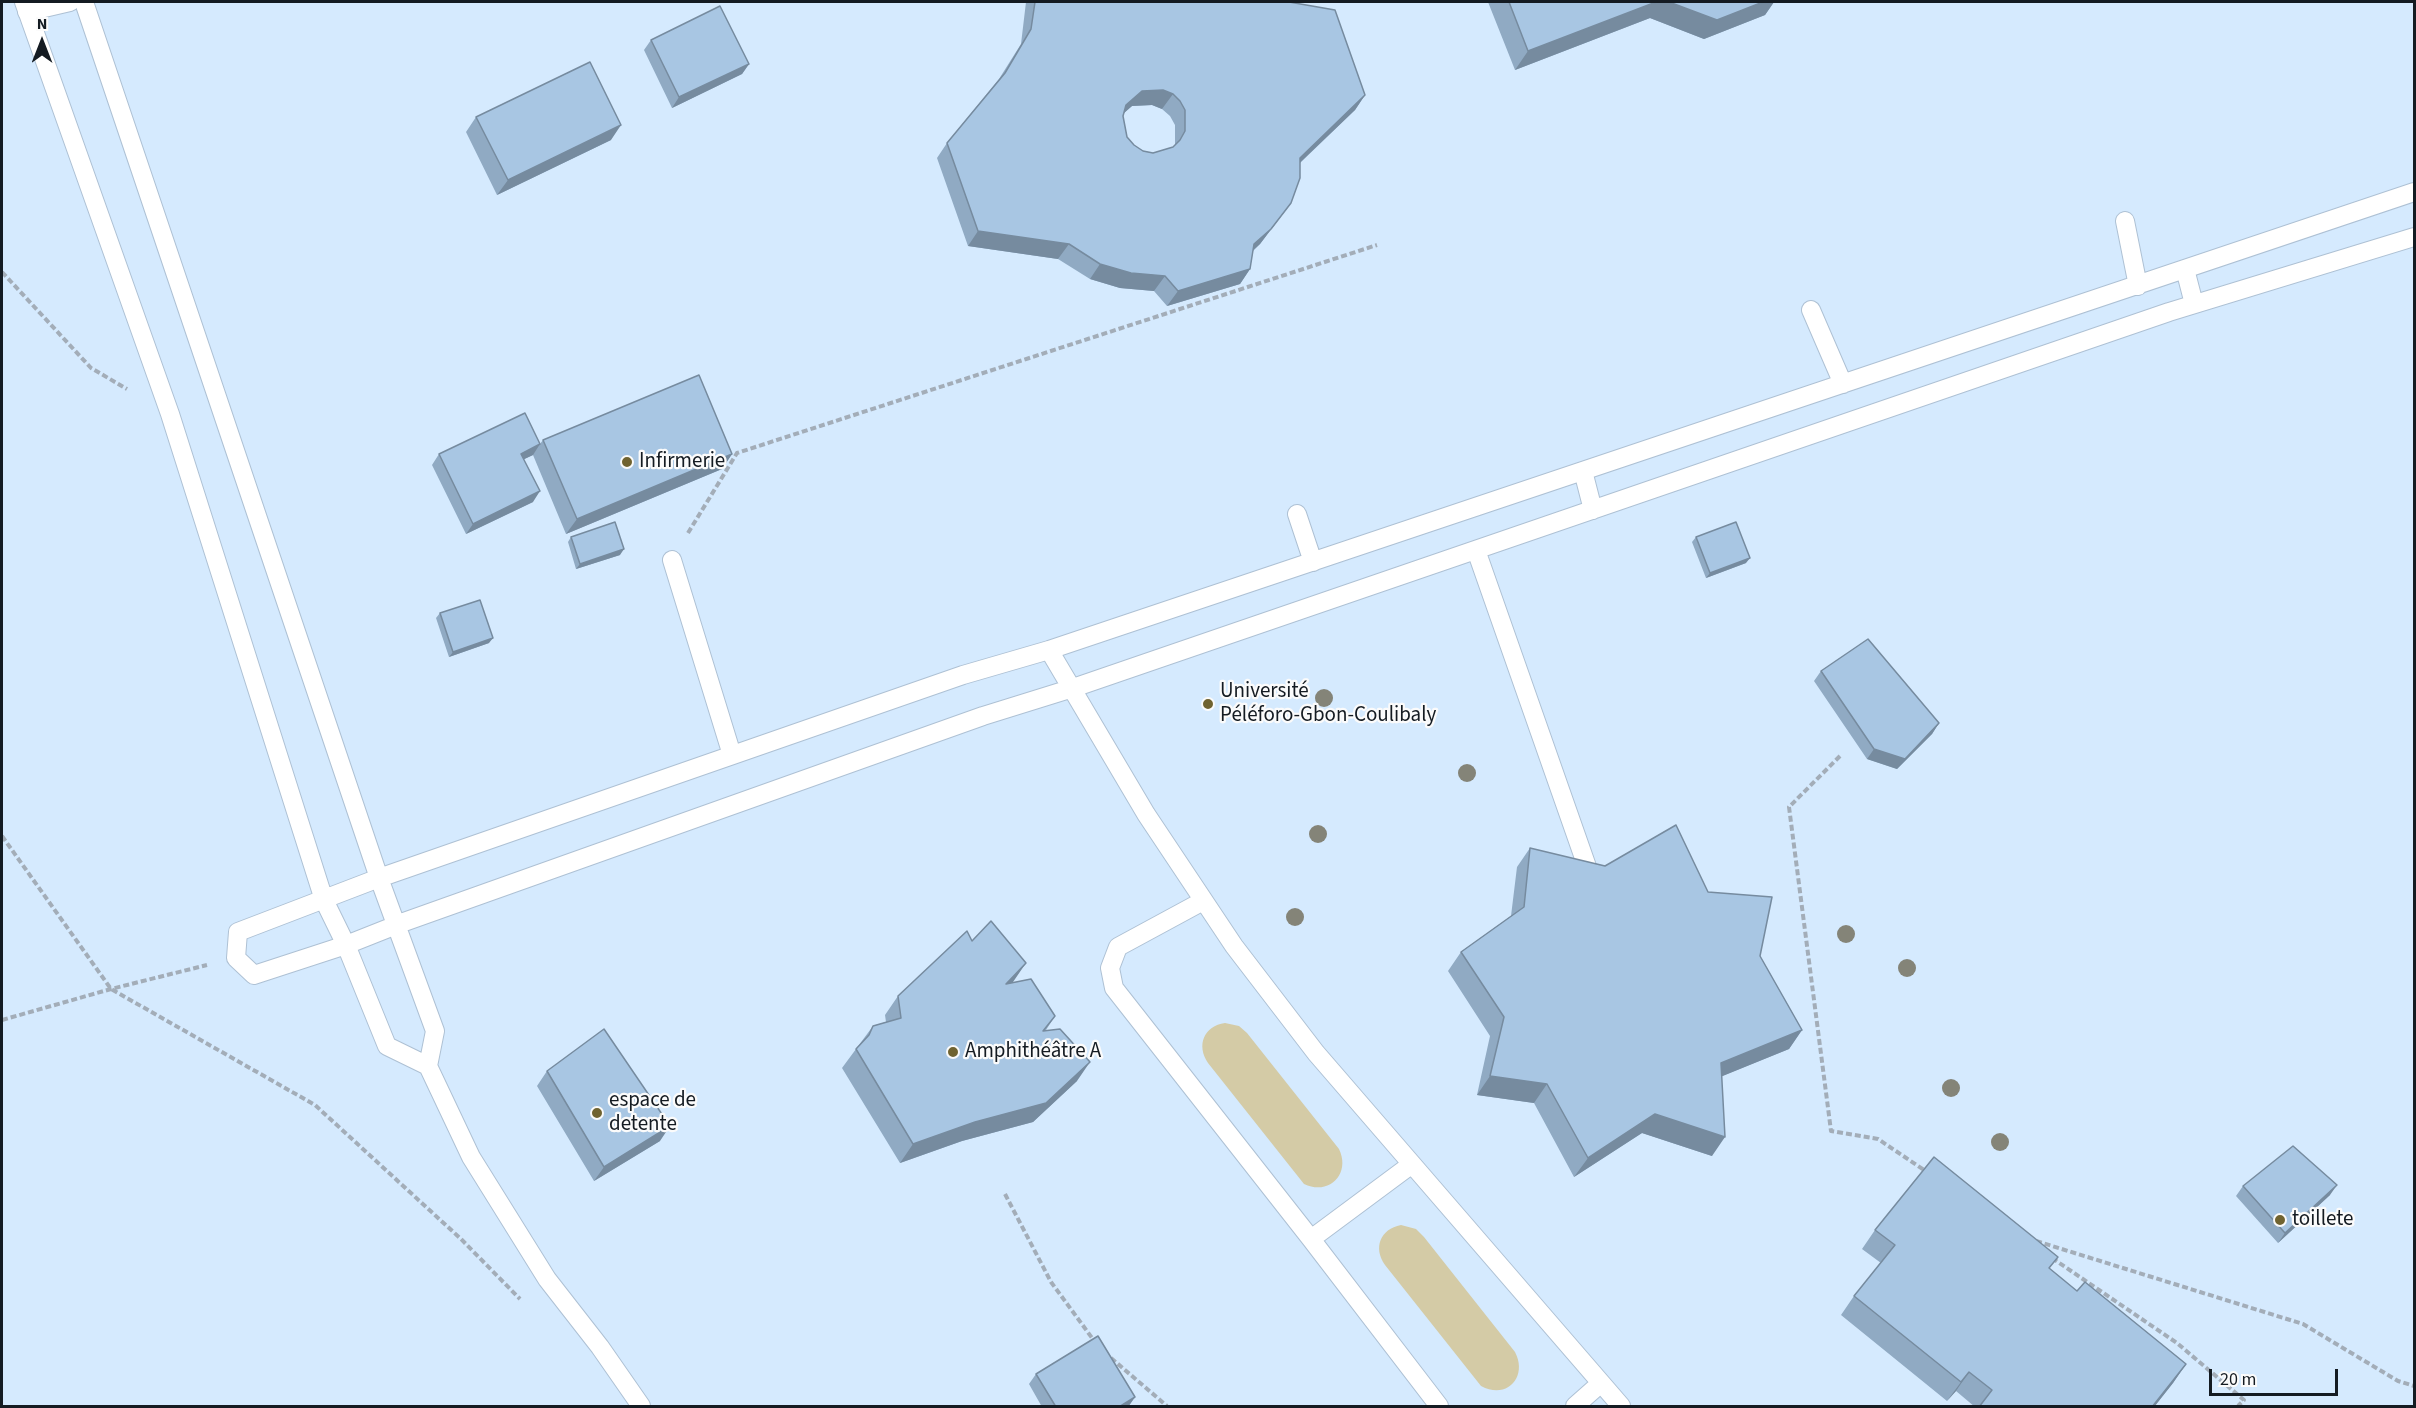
<!DOCTYPE html>
<meta charset="utf-8">
<style>
body{margin:0}
#map{position:relative;width:2416px;height:1408px;overflow:hidden;background:#e4f0fc;font-family:"Source Sans 3",sans-serif}
canvas{display:block}
.frame{position:absolute;inset:0;border:3px solid #141b22;pointer-events:none}
.north{position:absolute;left:12px;top:12px;width:60px;height:60px;-webkit-text-stroke:4px #fbfbfb;paint-order:stroke;rotate:0deg;font-size:16px;font-weight:700;line-height:24px;text-align:center;color:#141b22}
.north::after{content:'';display:block;margin:auto;width:21px;height:27px;background:#141b22;clip-path:polygon(50% 0,100% 100%,50% 72%,0 100%)}
.scale{position:absolute;left:2209px;top:1369px;width:129px;height:27px;box-sizing:border-box;border:3px solid #141b22;border-top:0;padding-left:8px;font-size:18px;line-height:21px;white-space:nowrap;color:#141b22;-webkit-text-stroke:4px #fbfbfb;paint-order:stroke}
</style>
<div id="map">
<canvas width="2416" height="1408"></canvas>
<div class="frame"></div>
<div class="north">N</div>
<div class="scale">20 m</div>
</div>
<script>
const c = document.querySelector('canvas').getContext('2d');
c.lineJoin = 'round';
function fillPath(path, color) { c.fillStyle = color; c.fill(path, 'evenodd'); }
function strokePath(path, color, width, dash) { c.strokeStyle = color; c.lineWidth = width; c.lineCap = dash ? 'butt' : 'round'; c.setLineDash(dash || []); c.stroke(path); }
function label(font, color, halo, rows, align = 'center') {
  c.font = font + ' "Source Sans 3",sans-serif'; c.lineWidth = 4.5; c.setLineDash([]); c.textBaseline = 'middle'; c.strokeStyle = halo; c.fillStyle = color; for (const [text, x, y, turn = 0] of rows) {
    c.save(); c.translate(x, y); c.rotate((+turn || 0) * Math.PI / 180); c.textAlign = isNaN(turn) ? turn : align; if (halo) c.strokeText(text, 0, 0); c.fillText(text, 0, 0); c.restore();
  }
}
const built = new Path2D(`
 M2,2H2414V1406H2Z`);
const green = new Path2D(`
 M1225,1023L1239,1026L1247,1033L1339,1149C1351,1174 1329,1196 1304,1184L1208,1063C1196,1045 1204,1026 1225,1023Z
 M1401,1225L1416,1229L1424,1237L1515,1352C1528,1377 1507,1400 1481,1386L1385,1265C1373,1248 1380,1229 1401,1225Z`);
const path = new Path2D(`
 M2,272L91,368L127,389
 M688,533L737,453L1377,245
 M1840,756L1789,807L1831,1131L1878,1139L1927,1172
 M2,836L111,989L315,1105L461,1239L520,1299
 M2,1020L111,989L207,965
 M1005,1194L1051,1282L1095,1342
 M2036,1241L2303,1324L2398,1381L2414,1386
 M2052,1258L2177,1343L2244,1400L2238,1406
 M1111,1358L1167,1406`);
const lane = new Path2D(`
 M24,2L170,414L324,900L346,945L387,1046L428,1066
 M84,2L379,878L435,1031L428,1066L471,1157L547,1279L600,1347L641,1406
 M27,12L70,2
 M2414,192L1049,650L963,675L379,878L238,932L236,958L254,975L346,945L404,922L983,716L1073,688L2169,312L2414,237
 M2125,221L2138,286
 M2185,269L2194,304
 M1811,310L1843,384
 M1583,471L1593,510
 M1297,514L1313,562
 M1476,550L1591,878
 M672,560L732,755
 M1049,650L1146,814L1234,946L1316,1053L1621,1406
 M1203,901L1118,947L1110,968L1114,988L1311,1239L1439,1406
 M1311,1239L1412,1164
 M1575,1406L1601,1383`);
const trees = [
 [1324,698],
 [1467,773],
 [1318,834],
 [1295,917],
 [1846,934],
 [1907,968],
 [1951,1088],
 [2000,1142]
];
const wall = new Path2D(`
 M1026,2H1289L1365,95L1355,110L1300,163L1291,203L1260,244L1253,251L1250,269L1240,284L1167,306L1154,291L1120,288L1090,279L1058,259L968,246L937,158L947,143L999,79L1021,44ZM1152,105L1162,109L1170,116L1175,125V145L1173,147L1153,153L1143,151L1134,145L1127,137L1123,116L1124,113L1132,106Z
 M1488,2H1774L1765,15L1704,39L1650,18L1515,70Z
 M651,40L749,64L742,74L672,108L644,50Z
 M476,117L611,140L497,195L466,132Z
 M543,440L732,454L722,469L566,534L533,455L524,459L533,502L466,534L432,465L439,454L540,444Z
 M571,537L620,555L576,569L568,542Z
 M1696,537L1746,563L1706,578L1692,542Z
 M440,613L489,643L449,657L436,618Z
 M1821,671L1939,723L1932,734L1897,769L1867,759L1814,681Z
 M1530,848L1708,892L1760,956L1802,1030L1789,1049L1722,1076L1712,1156L1642,1133L1574,1177L1534,1103L1477,1095L1490,1036L1448,971L1461,952L1511,916L1517,867Z
 M972,941L1012,983L1055,1016L1046,1030L1077,1081L1033,1122L962,1141L900,1163L842,1068L873,1026L886,1022L885,1015L898,996Z
 M547,1071L660,1141L594,1181L537,1086Z
 M2243,1186L2330,1195L2278,1243L2236,1196Z
 M1875,1230L2049,1269L2077,1291L2186,1364L2173,1383L2154,1407H1975L1956,1391L1947,1401L1841,1315L1854,1296L1881,1263L1862,1249Z
 M1036,1374L1135,1397L1128,1407H1042L1029,1384Z`);
const shadedWall = new Path2D(`
 M1656,2H1774L1765,15L1704,39L1650,18L1515,70L1528,51Z
 M749,64L742,74L672,108L679,97Z
 M1163,90L1173,94L1162,109L1152,105L1132,106L1116,120L1126,105L1142,91Z
 M1365,95L1355,110L1289,173L1300,158Z
 M621,125L611,140L497,195L508,180Z
 M1291,203L1260,244L1243,259L1254,244Z
 M978,231L1069,244L1058,259L968,246Z
 M1100,264L1165,276L1154,291L1120,288L1090,279Z
 M1250,269L1240,284L1167,306L1178,291Z
 M540,444L533,455L514,464L521,454Z
 M732,454L722,469L566,534L577,519Z
 M540,491L533,502L466,534L473,524Z
 M624,549L620,555L576,569L580,564Z
 M1750,558L1746,563L1706,578L1710,573Z
 M493,638L489,643L449,657L453,652Z
 M1939,723L1932,734L1897,769L1867,759L1874,749Z
 M1026,963L1013,982L992,1003L1006,984Z
 M1802,1030L1789,1049L1708,1082L1721,1063Z
 M1090,1062L1077,1081L1033,1122L962,1141L900,1163L913,1144Z
 M1490,1076L1547,1084L1534,1103L1477,1095Z
 M1655,1114L1725,1137L1712,1156L1642,1133L1574,1177L1588,1158Z
 M670,1126L660,1141L594,1181L604,1167Z
 M2337,1185L2330,1195L2278,1243L2285,1233Z
 M2186,1364L2173,1383L2154,1407H2152Z
 M1969,1372L1956,1391L1947,1401L1961,1382Z
 M1135,1397L1128,1407H1119Z`);
const building = new Path2D(`
 M1035,2H1289L1335,10L1365,95L1300,158V178L1291,203L1271,229L1254,244L1250,269L1178,291L1165,276L1131,273L1100,264L1069,244L978,231L947,143L1005,73L1031,29ZM1163,90L1173,94L1180,101L1185,110V131L1180,140L1173,147L1153,153L1143,151L1134,145L1127,137L1123,116L1126,105L1142,91Z
 M1509,2H1656L1528,51Z
 M1669,2H1763L1717,20Z
 M720,6L749,64L679,97L651,40Z
 M590,62L621,125L508,180L476,117Z
 M699,375L732,454L577,519L543,440Z
 M525,413L540,444L521,454L540,491L473,524L439,454Z
 M615,522L624,549L580,564L571,537Z
 M1736,522L1750,558L1710,573L1696,537Z
 M480,600L493,638L453,652L440,613Z
 M1868,639L1939,723L1905,759L1874,749L1821,671Z
 M1676,825L1708,892L1772,897L1760,956L1802,1030L1721,1063L1725,1137L1655,1114L1588,1158L1547,1084L1490,1076L1504,1017L1461,952L1524,907L1530,848L1605,866Z
 M991,921L1026,963L1006,984L1031,979L1055,1016L1043,1031L1060,1029L1090,1062L1046,1103L975,1122L913,1144L856,1049L869,1035L873,1026L901,1018L898,996L967,931L972,941Z
 M604,1029L670,1126L604,1167L547,1071Z
 M2293,1146L2337,1185L2285,1233L2243,1186Z
 M1934,1157L2058,1257L2049,1268L2077,1291L2085,1282L2186,1364L2152,1407H1979L1992,1390L1969,1372L1961,1382L1854,1296L1895,1245L1875,1230Z
 M1098,1336L1135,1397L1119,1407H1056L1036,1374Z`);
const markers = [
 [627,462,6,"#706330"],
 [1208,704,6,"#706330"],
 [953,1052,6,"#706330"],
 [597,1113,6,"#706330"],
 [2280,1220,6,"#706330"]
];
const poiNames = [
 ["Infirmerie",639,462],
 ["Université",1220,692],
 ["Péléforo-Gbon-Coulibaly",1220,716],
 ["Amphithéâtre A",965,1052],
 ["espace de",609,1101],
 ["detente",609,1125],
 ["toillete",2292,1220]
];
fillPath(built, '#d5eafe');
fillPath(green, '#d4cba6');
strokePath(lane, '#aec1d4', 20);
strokePath(path, '#a3adb8', 4, [6, 3]);
strokePath(lane, '#fff', 18);
c.fillStyle = '#848478';
for (const [x, y] of trees) { c.beginPath(); c.arc(x, y, 9, 0, 2 * Math.PI); c.fill(); }
fillPath(wall, '#90aac3');
fillPath(shadedWall, '#768b9f');
fillPath(building, '#a8c6e3');
strokePath(building, '#768b9f', 1.5);
for (const [x, y, r, color] of markers) { const dot = new Path2D(); dot.arc(x, y, r, 0, 2 * Math.PI); c.fillStyle = color; c.fill(dot); strokePath(dot, '#fbfbfb', 2); }
label('21px', '#141b22', '#fbfbfb', poiNames, 'left');
</script>
